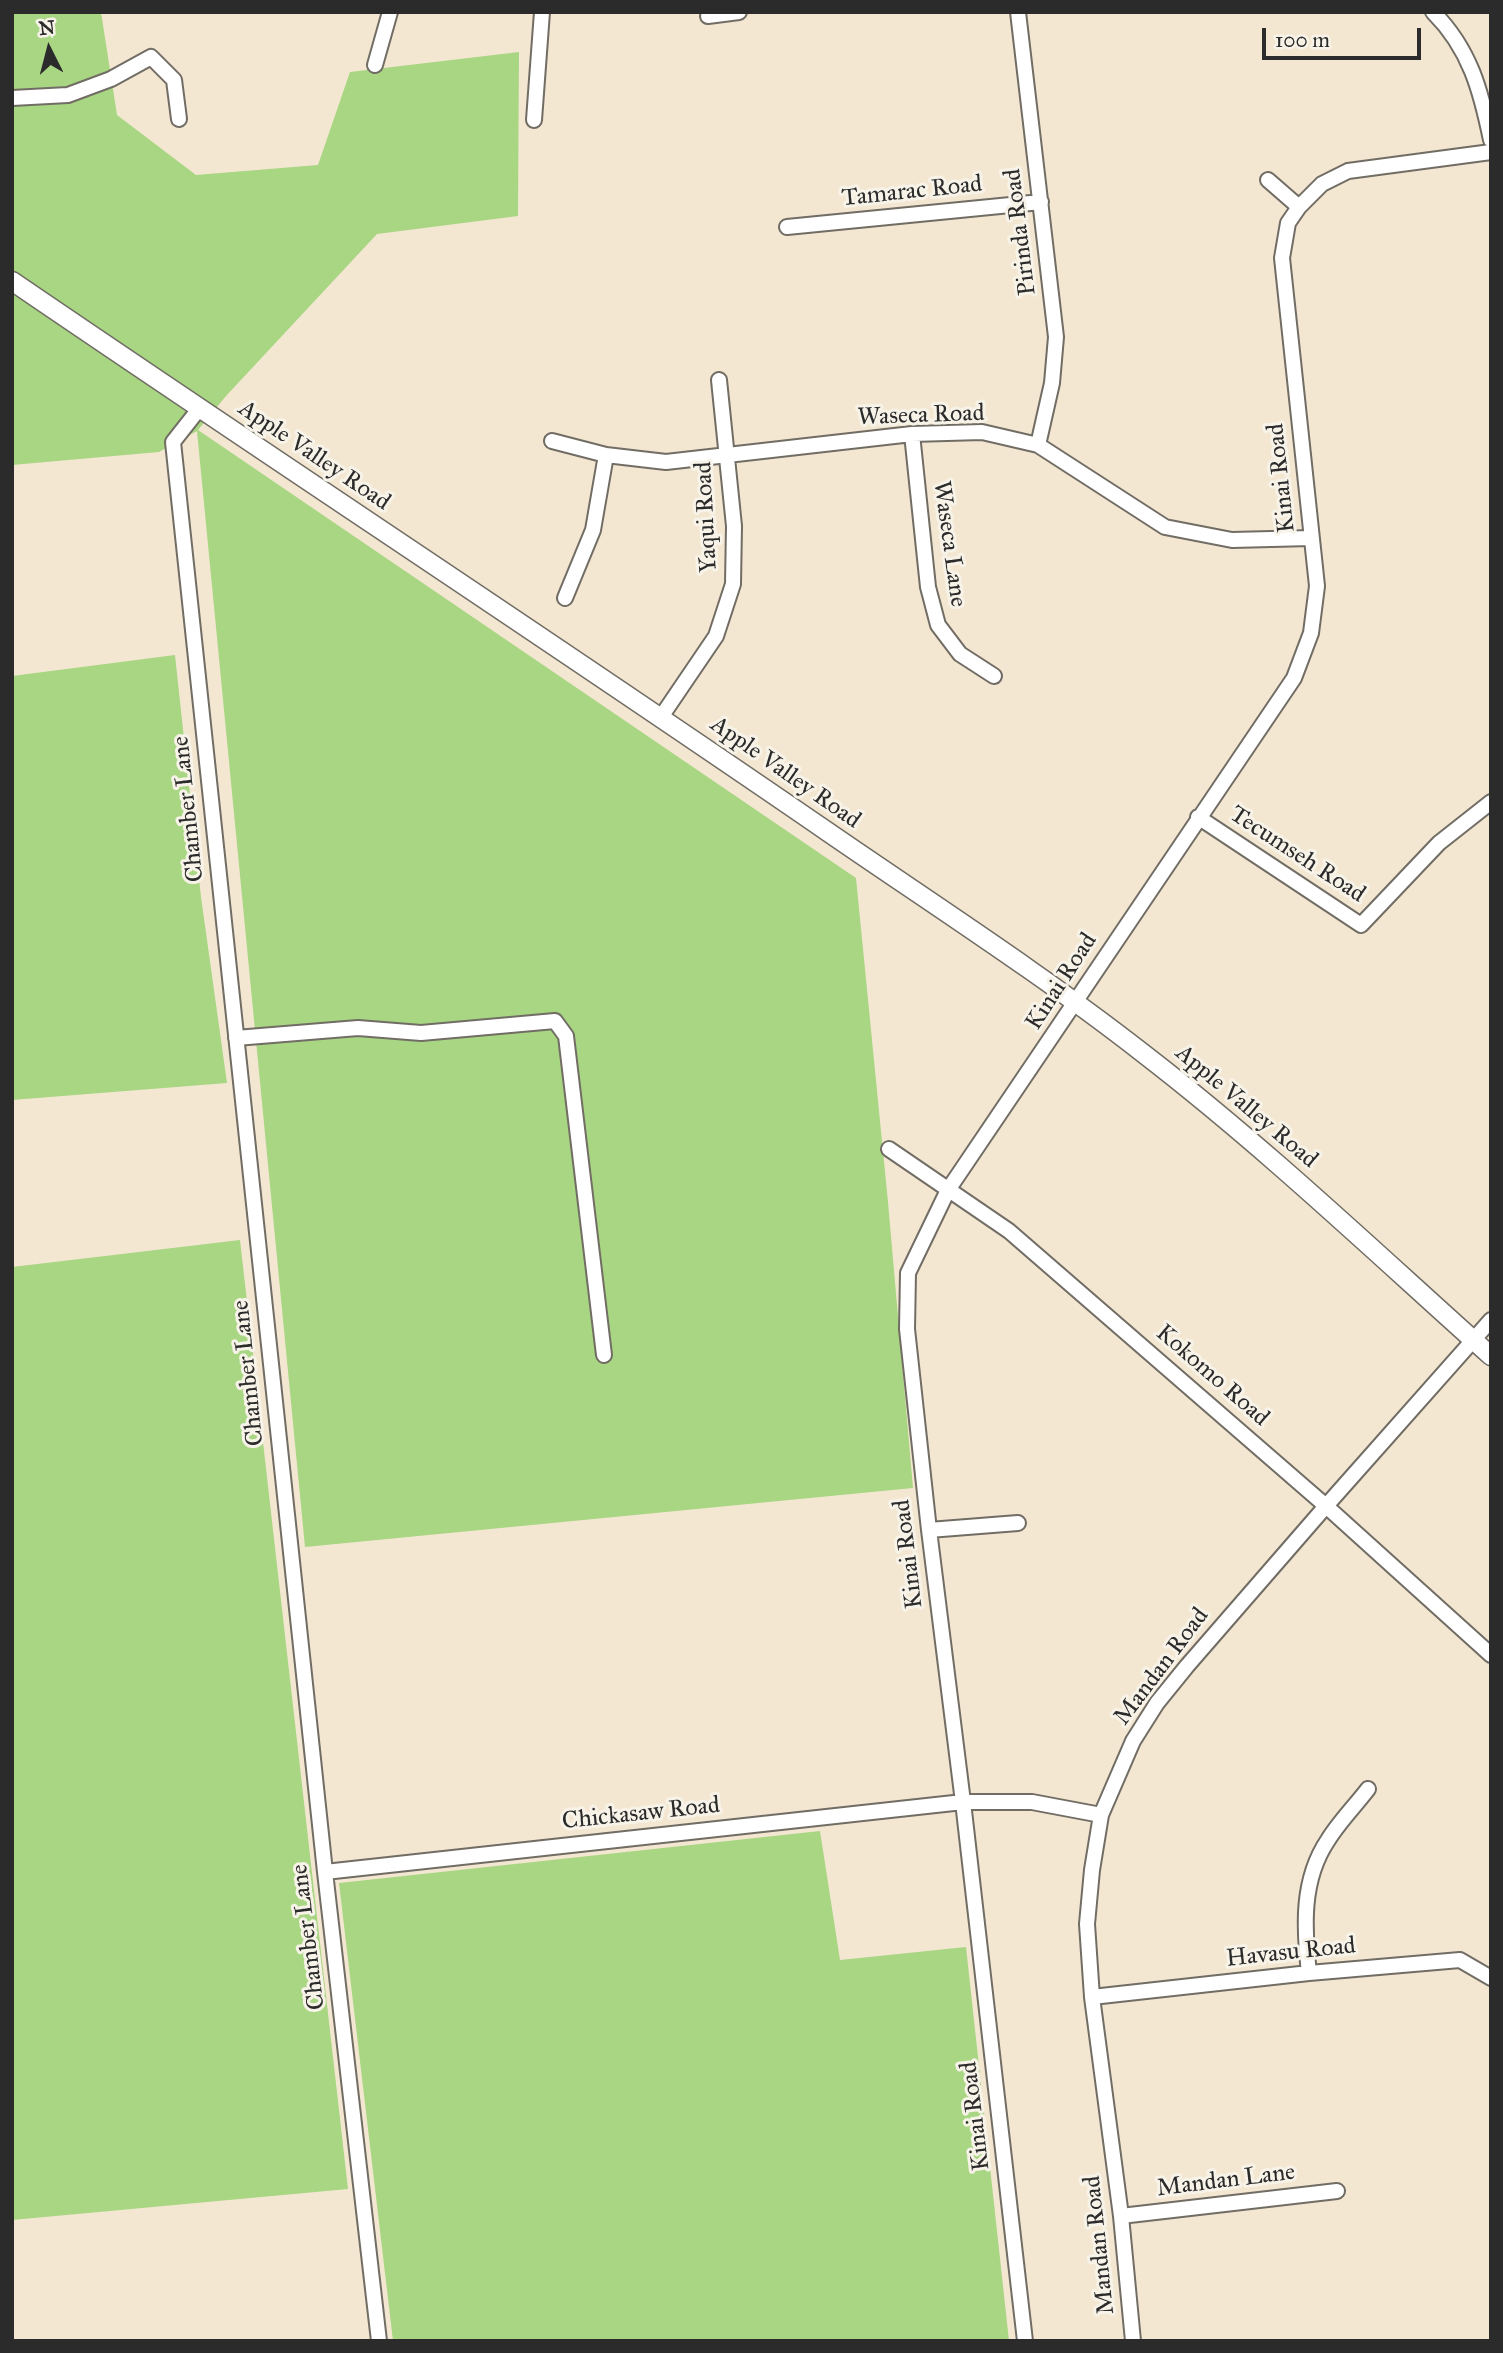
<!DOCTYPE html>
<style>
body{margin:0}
#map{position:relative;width:1503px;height:2353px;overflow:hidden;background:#f4e7d2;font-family:"IM FELL Great Primer",serif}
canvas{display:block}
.frame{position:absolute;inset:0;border:14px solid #2b2b2b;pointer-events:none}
.north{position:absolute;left:14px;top:14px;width:70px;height:70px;-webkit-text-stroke:5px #f7f3e8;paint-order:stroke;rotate:354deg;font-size:19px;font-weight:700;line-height:28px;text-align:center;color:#2b2b2b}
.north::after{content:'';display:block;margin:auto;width:24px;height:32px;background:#2b2b2b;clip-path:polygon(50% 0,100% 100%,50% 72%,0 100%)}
.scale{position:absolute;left:1262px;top:28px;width:159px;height:32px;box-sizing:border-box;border:4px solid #2b2b2b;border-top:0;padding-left:9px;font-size:21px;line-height:24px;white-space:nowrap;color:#2b2b2b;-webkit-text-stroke:5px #f7f3e8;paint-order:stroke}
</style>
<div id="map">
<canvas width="1503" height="2353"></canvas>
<div class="frame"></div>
<div class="north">N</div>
<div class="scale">100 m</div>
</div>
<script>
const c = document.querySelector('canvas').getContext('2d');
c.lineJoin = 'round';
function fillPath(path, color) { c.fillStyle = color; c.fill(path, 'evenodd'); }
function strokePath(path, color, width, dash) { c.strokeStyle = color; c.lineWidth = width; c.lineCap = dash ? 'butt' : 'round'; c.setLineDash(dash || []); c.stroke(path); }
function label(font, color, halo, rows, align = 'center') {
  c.font = font + ' "IM FELL Great Primer",serif'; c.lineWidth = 6; c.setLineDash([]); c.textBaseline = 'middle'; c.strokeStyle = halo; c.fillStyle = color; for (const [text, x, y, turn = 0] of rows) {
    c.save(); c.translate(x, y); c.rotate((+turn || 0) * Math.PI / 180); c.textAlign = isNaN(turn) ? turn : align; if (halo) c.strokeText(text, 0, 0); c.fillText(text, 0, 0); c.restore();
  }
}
const green = new Path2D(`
 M12,12H101L117,115L196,175L318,165L350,72L519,52L518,216L377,234L226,396L198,430L856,878L888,1202L913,1488L305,1547L197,431L159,452L12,465Z
 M175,655L201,897L227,1083L12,1100V676Z
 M240,1240L348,2189L12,2220V1267Z
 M820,1831L840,1960L966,1947L1009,2341H393L339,1883Z`);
const minor = new Path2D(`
 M1018,12L1056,337L1052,383L1038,445
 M1433,12C1470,49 1481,91 1491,140
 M708,16L739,12
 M375,65L390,12
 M12,98L68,95L111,79L151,57L174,80L179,119
 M534,120L542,12
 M1268,180L1299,207
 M787,227L1041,202
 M199,409L173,442L325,1872L379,2341
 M912,434L928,587L938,625L960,654L994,676
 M552,441L606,455L666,462L912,434L982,432L1038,445L1165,527L1232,540L1311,538
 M565,598L593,530L606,455
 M661,717L716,636L733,584L734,526L719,380
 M1198,817L1361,925L1439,843L1491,802
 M236,1038L358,1028L421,1033L555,1021L566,1036L604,1355
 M889,1149L1009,1231L1326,1506L1491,1655
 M929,1530L1018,1523
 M325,1872L963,1802H1032L1101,1815
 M1309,1973C1304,1928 1301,1880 1328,1840C1339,1822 1355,1806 1368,1789
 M1092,1997L1309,1973L1460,1960L1491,1978
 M1121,2216L1337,2191
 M1025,2341L963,1802L929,1530L907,1329L908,1273L948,1190L1294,678L1311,633L1317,586L1282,258L1288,223L1299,207L1322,184L1348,171L1491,152
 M1133,2341L1121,2216L1092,1997L1087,1924L1092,1870L1101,1815L1133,1741L1157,1703L1187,1666L1326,1506L1491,1320`);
const major = new Path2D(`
 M12,281C283,466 558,646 828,832C934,905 1043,975 1144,1054C1266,1148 1377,1254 1491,1356`);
const streetNames = [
 ["Tamarac Road",912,192,-6],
 ["Pirinda Road",1021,232,-97],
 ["Waseca Road",921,416,-2],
 ["Apple Valley Road",314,456,34],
 ["Kinai Road",1282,478,-96],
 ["Yaqui Road",707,517,-93],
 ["Waseca Lane",949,544,82],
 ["Apple Valley Road",785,773,35],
 ["Chamber Lane",189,809,-96],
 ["Tecumseh Road",1297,855,33],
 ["Kinai Road",1062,982,-57],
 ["Apple Valley Road",1246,1107,40],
 ["Chamber Lane",249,1373,-96],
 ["Kokomo Road",1212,1376,41],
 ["Kinai Road",909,1554,-97],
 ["Mandan Road",1162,1667,-53],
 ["Chickasaw Road",641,1814,-6],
 ["Chamber Lane",309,1937,-97],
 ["Havasu Road",1291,1953,-6],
 ["Kinai Road",976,2116,-97],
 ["Mandan Lane",1226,2181,-7],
 ["Mandan Road",1100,2245,-96]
];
fillPath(green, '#a8d683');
strokePath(minor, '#716d65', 18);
strokePath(major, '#716d65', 21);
strokePath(minor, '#fff', 14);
strokePath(major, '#fff', 18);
label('24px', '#2b2b2b', '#f7f3e8', streetNames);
</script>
